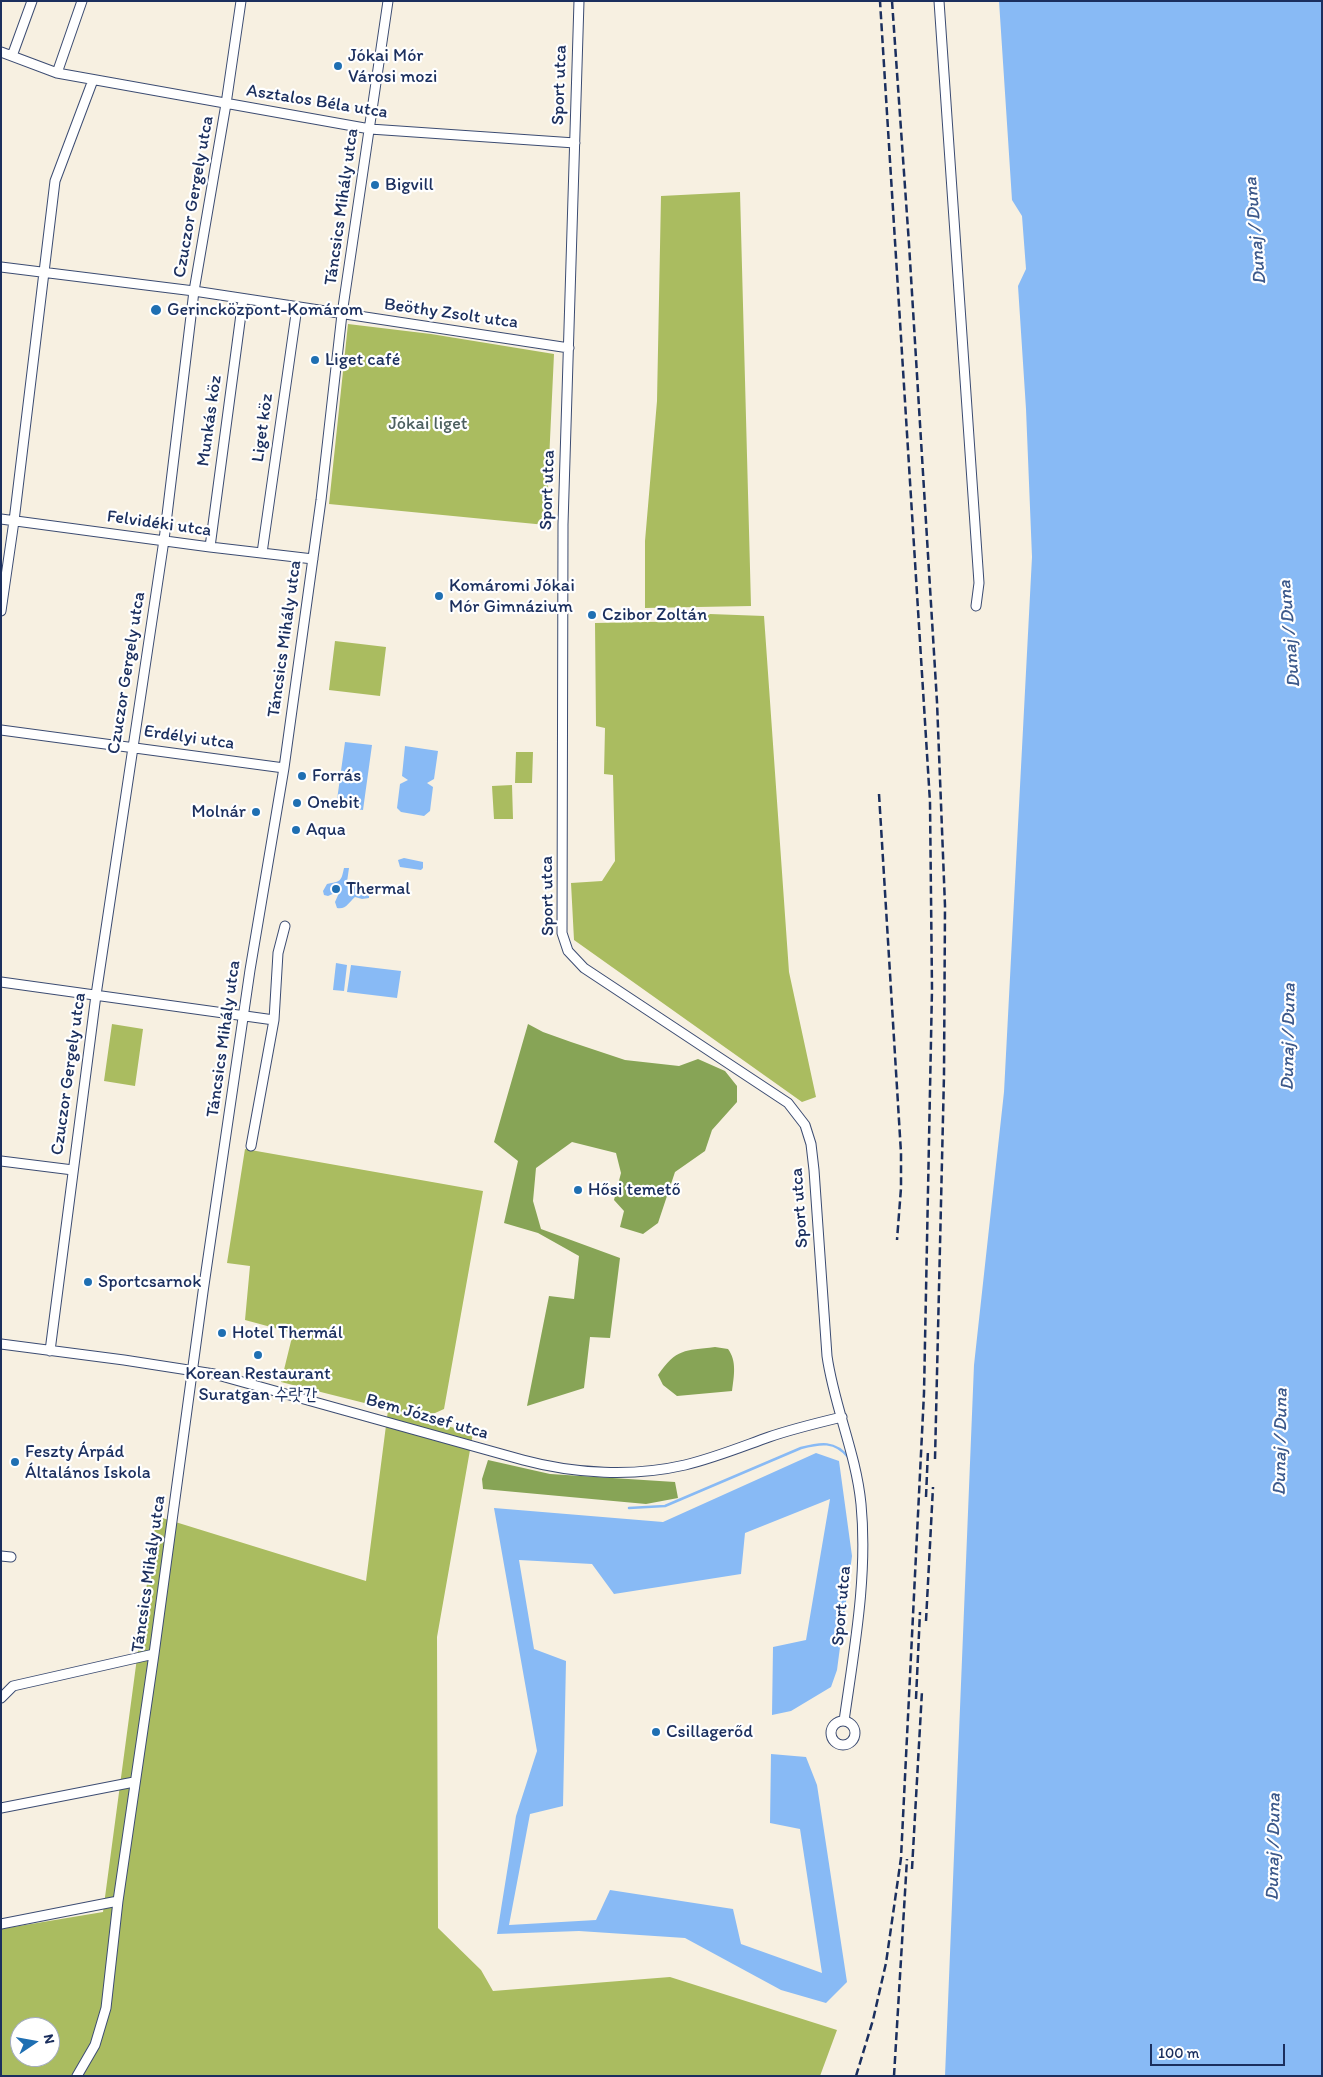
<!DOCTYPE html>
<meta charset="utf-8">
<style>
body{margin:0}
#map{position:relative;width:1323px;height:2077px;overflow:hidden;background:#f7f0e1;font-family:Itim,sans-serif}
canvas{display:block}
.frame{position:absolute;inset:0;border:2px solid #1b2f5e;pointer-events:none}
.north{position:absolute;left:10px;top:2017px;width:50px;height:50px;box-sizing:border-box;background:#fff;border:1px solid #a4acbf;border-radius:50%;rotate:78deg;font-size:14px;font-weight:700;line-height:20px;text-align:center;color:#1b2f5e}
.north::after{content:'';display:block;margin:auto;width:18px;height:22px;background:#1f6fb2;clip-path:polygon(50% 0,100% 100%,50% 72%,0 100%)}
.scale{position:absolute;left:1150px;top:2044px;width:135px;height:22px;box-sizing:border-box;border:2px solid #1b2f5e;border-top:0;padding-left:6px;font-size:15px;line-height:18px;white-space:nowrap;color:#1b2f5e;-webkit-text-stroke:4px #fff;paint-order:stroke}
</style>
<div id="map">
<canvas width="1323" height="2077"></canvas>
<div class="frame"></div>
<div class="north">N</div>
<div class="scale">100 m</div>
</div>
<script>
const c = document.querySelector('canvas').getContext('2d');
c.lineJoin = 'round';
function fillPath(path, color) { c.fillStyle = color; c.fill(path, 'evenodd'); }
function strokePath(path, color, width, dash) { c.strokeStyle = color; c.lineWidth = width; c.lineCap = dash ? 'butt' : 'round'; c.setLineDash(dash || []); c.stroke(path); }
function label(font, color, halo, rows, align = 'center') {
  c.font = font + ' Itim,"Poor Story",sans-serif'; c.lineWidth = 4.5; c.setLineDash([]); c.textBaseline = 'middle'; c.strokeStyle = halo; c.fillStyle = color; for (const [text, x, y, turn = 0] of rows) {
    c.save(); c.translate(x, y); c.rotate((+turn || 0) * Math.PI / 180); c.textAlign = isNaN(turn) ? turn : align; if (halo) c.strokeText(text, 0, 0); c.fillText(text, 0, 0); c.restore();
  }
}
const green = new Path2D(`
 M740,192L751,606L645,608V541L657,401L661,196Z
 M348,324L431,334L554,354L546,525L329,504Z
 M710,614L764,616L789,972L816,1097L802,1102L574,940L571,883L602,881L615,861L613,775L604,774L605,728L596,726L595,623L699,621Z
 M335,641L386,647L380,696L329,690Z
 M516,752H533L532,783H515Z
 M512,785L513,819H494L492,786Z
 M112,1024L143,1029L135,1086L104,1081Z
 M245,1149L483,1191L444,1409L424,1418L281,1382L293,1333L245,1320L250,1266L227,1263Z
 M388,1410L473,1433L437,1637L438,1928L481,1970L493,1991L670,1977L837,2030L820,2076H1V1929L103,1912L156,1516L366,1581ZM20,2027H50V2057H20Z`);
const forest = new Path2D(`
 M528,1024L543,1032L571,1042L625,1060L679,1066L698,1059L725,1071L737,1086V1102L712,1130L705,1151L675,1172L658,1223L643,1234L620,1227L624,1211L614,1200L621,1173L616,1153L572,1142L536,1168L533,1201L541,1229L620,1258L610,1338L590,1337L584,1388L527,1406L549,1296L574,1299L579,1256L538,1233L504,1223L518,1161L494,1142Z
 M715,1347L728,1349C737,1361 734,1376 732,1391L677,1396L663,1385L658,1375C677,1348 684,1351 715,1347Z
 M488,1460L550,1474L675,1482L678,1498L646,1504L483,1489L482,1479Z`);
const water = new Path2D(`
 M999,1H1322V2076H945L974,1365L1004,1092L1032,557L1026,409L1018,286L1026,269L1022,216L1012,200Z
 M345,742L372,745L363,810L336,807Z
 M405,746L438,751L434,779L427,783L433,787L430,811L424,816L401,812L397,808L400,784L408,780L402,776Z
 M404,858L423,862V868L421,870L400,867L398,860Z
 M344,868H349L347,882L349,886L364,885L369,889V898L362,899L355,897C349,902 346,910 337,908L335,902L339,893L337,892L328,896L324,895L323,891L327,884C340,881 341,883 344,868Z
 M336,963L347,965L344,991L333,990Z
 M351,965L401,971L397,998L347,992Z
 M816,1453L839,1461L852,1556L837,1670L831,1687L791,1711L772,1715L773,1647L806,1640L830,1499L745,1533L741,1574L614,1594L592,1564L519,1560L534,1649L566,1661L563,1806L530,1814L509,1925L596,1920L610,1890L733,1909L741,1944L822,1973L800,1829L770,1823L771,1754L806,1757L817,1785L847,1982L826,2003L781,1990L685,1938L579,1931L497,1934L516,1816L537,1751L494,1508L663,1522Z`);
const stream = new Path2D(`
 M629,1508L665,1506L801,1448C820,1443 835,1440 849,1458`);
const minor = new Path2D(`
 M579,1L563,524L562,933L568,951L584,968L788,1103L805,1125L811,1144L814,1170L827,1356C834,1406 856,1453 861,1504C868,1576 854,1650 844,1721
 M939,1L979,583L976,606
 M1,52L57,73L370,129L575,143
 M12,56L32,1
 M57,73L82,1
 M1,267L194,291L569,348
 M1,519L210,547L313,559
 M210,547L243,299
 M262,553L297,307
 M1,611L14,521L55,181L93,80
 M1,730L284,768
 M1,982L274,1020L251,1146
 M274,1020L278,953L285,926
 M1,1161L73,1170
 M1,1344L124,1360L214,1374L523,1460C575,1474 633,1477 685,1465C714,1458 741,1447 769,1437C792,1429 817,1423 842,1417
 M50,1351L96,995L164,540L194,291L226,104L241,1
 M1,1556L11,1557
 M1,1698L13,1686L154,1654
 M831 1733a12 12 0 1 1 24 0a12 12 0 1 1-24 0Z
 M1,1808L134,1782
 M1,1924L118,1901
 M77,2076L95,2045L106,2008L118,1901L154,1654L203,1292L250,970L284,768L321,500L342,314L388,1`);
const rail = new Path2D(`
 M892,1L909,244L937,702L945,906L944,1075L935,1459
 M879,794L901,1153V1188L897,1240
 M926,1497L928,1450
 M926,1621L933,1487
 M916,1699L920,1612
 M912,1869L922,1691
 M856,2076L873,2020L886,1963L901,1858L924,1393L932,989L930,802L880,1
 M894,2076L907,1859`);
const markers = [
 [338,66,5,"#1f6fb2"],
 [375,185,5,"#1f6fb2"],
 [156,310,6,"#1f6fb2"],
 [315,360,5,"#1f6fb2"],
 [439,596,5,"#1f6fb2"],
 [592,615,5,"#1f6fb2"],
 [302,776,5,"#1f6fb2"],
 [297,803,5,"#1f6fb2"],
 [256,812,5,"#1f6fb2"],
 [296,830,5,"#1f6fb2"],
 [336,889,5,"#1f6fb2"],
 [578,1190,5,"#1f6fb2"],
 [88,1282,5,"#1f6fb2"],
 [222,1333,5,"#1f6fb2"],
 [258,1355,5,"#1f6fb2"],
 [15,1462,5,"#1f6fb2"],
 [656,1732,5,"#1f6fb2"]
];
const poiNames = [
 ["Jókai Mór",348,56],
 ["Városi mozi",348,77],
 ["Bigvill",385,185],
 ["Gerincközpont-Komárom",167,310],
 ["Liget café",325,360],
 ["Komáromi Jókai",449,586],
 ["Mór Gimnázium",449,607],
 ["Czibor Zoltán",602,615],
 ["Forrás",312,776],
 ["Onebit",307,803],
 ["Molnár",246,812,"right"],
 ["Aqua",306,830],
 ["Thermal",346,889],
 ["Hősi temető",588,1190],
 ["Sportcsarnok",98,1282],
 ["Hotel Thermál",232,1333],
 ["Korean Restaurant",258,1374,"center"],
 ["Suratgan 수랏간",258,1395,"center"],
 ["Feszty Árpád",25,1452],
 ["Általános Iskola",25,1473],
 ["Csillagerőd",666,1732]
];
const streetNames = [
 ["Sport utca",560,85,-88],
 ["Asztalos Béla utca",317,102,9],
 ["Czuczor Gergely utca",194,197,-80],
 ["Táncsics Mihály utca",342,207,-82],
 ["Beöthy Zsolt utca",451,314,8],
 ["Munkás köz",210,421,-82],
 ["Liget köz",263,428,-82],
 ["Sport utca",548,490,-88],
 ["Felvidéki utca",159,524,8],
 ["Táncsics Mihály utca",285,639,-82],
 ["Czuczor Gergely utca",127,673,-81],
 ["Erdélyi utca",189,738,8],
 ["Sport utca",548,896,-91],
 ["Táncsics Mihály utca",224,1039,-82],
 ["Czuczor Gergely utca",69,1074,-82],
 ["Sport utca",800,1208,-94],
 ["Bem József utca",427,1417,16],
 ["Táncsics Mihály utca",149,1574,-82],
 ["Sport utca",842,1606,-85]
];
const parkNames = [
 ["Jókai liget",428,424]
];
const waterNames = [
 ["Dunaj / Duna",1256,231,-95],
 ["Dunaj / Duna",1290,634,-95],
 ["Dunaj / Duna",1289,1037,-89],
 ["Dunaj / Duna",1281,1442,-89],
 ["Dunaj / Duna",1274,1847,-89]
];
fillPath(green, '#aabc60');
fillPath(forest, '#87a456');
fillPath(water, '#88baf5');
strokePath(stream, '#88baf5', 2.5);
strokePath(minor, '#3c4c72', 11);
strokePath(minor, '#fff', 9);
strokePath(rail, '#1b2f5e', 2.5, [8, 4]);
for (const [x, y, r, color] of markers) { const dot = new Path2D(); dot.arc(x, y, r, 0, 2 * Math.PI); c.fillStyle = color; c.fill(dot); strokePath(dot, '#fff', 2); }
label('18px', '#1b2f5e', '#fff', poiNames, 'left');
label('18px', '#1b2f5e', '#fff', streetNames);
label('18px', '#4d605f', '#fff', parkNames);
label('italic 19px', '#3c598b', '#fff', waterNames);
</script>
